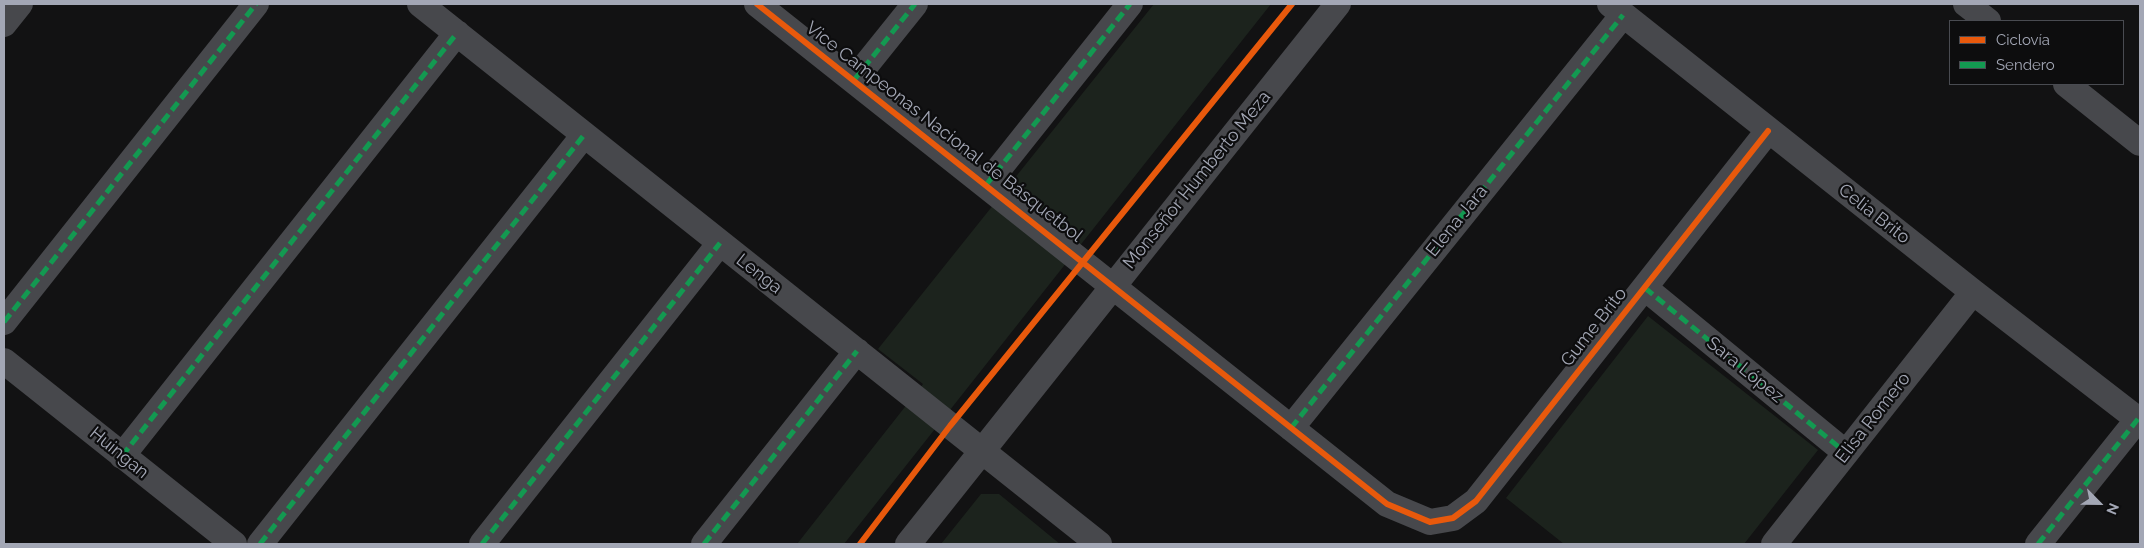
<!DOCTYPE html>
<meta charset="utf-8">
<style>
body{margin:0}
#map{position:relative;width:2144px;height:548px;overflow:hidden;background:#121213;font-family:Raleway,sans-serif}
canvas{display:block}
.frame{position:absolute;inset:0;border:5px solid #a3a7b5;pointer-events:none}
.legend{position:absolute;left:1949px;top:20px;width:175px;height:65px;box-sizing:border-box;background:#0d0d0e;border:1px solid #494b51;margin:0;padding:6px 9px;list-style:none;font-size:15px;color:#a3a7b5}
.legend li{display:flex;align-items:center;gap:10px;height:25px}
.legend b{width:25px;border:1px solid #494b51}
.north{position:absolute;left:2074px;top:478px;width:50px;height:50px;-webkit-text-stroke:4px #0d0d0e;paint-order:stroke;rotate:113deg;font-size:14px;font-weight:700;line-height:20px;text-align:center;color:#a3a7b5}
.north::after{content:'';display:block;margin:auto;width:18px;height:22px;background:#a3a7b5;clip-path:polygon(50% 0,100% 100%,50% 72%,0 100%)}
</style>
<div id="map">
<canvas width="2144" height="548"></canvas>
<div class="frame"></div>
<ul class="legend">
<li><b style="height:6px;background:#e8590c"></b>Ciclovía</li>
<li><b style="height:6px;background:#139951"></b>Sendero</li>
</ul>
<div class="north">N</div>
</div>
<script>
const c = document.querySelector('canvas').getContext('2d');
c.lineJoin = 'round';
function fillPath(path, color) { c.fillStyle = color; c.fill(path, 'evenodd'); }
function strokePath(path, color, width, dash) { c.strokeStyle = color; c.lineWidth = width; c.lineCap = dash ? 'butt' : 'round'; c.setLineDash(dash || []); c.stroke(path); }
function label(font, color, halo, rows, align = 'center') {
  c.font = font + ' Raleway,sans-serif'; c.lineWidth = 4.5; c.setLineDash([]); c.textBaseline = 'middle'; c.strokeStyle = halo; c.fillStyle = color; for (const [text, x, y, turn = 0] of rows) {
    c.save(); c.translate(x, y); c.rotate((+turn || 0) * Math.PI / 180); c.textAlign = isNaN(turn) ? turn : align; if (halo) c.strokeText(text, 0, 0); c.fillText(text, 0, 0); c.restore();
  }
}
const green = new Path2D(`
 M1154,4H1271L844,544H797L923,384L878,349Z
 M1648,316L1818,450L1744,544H1564L1506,498Z
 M981,494H999L1060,544H941Z`);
const minor = new Path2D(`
 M420,4L1099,544
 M757,4L1387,504L1430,522L1453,518L1476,501L1768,131
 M1610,4L1973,292L2140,421
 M1966,4L1988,21
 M4,24L20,4
 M854,80L915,4
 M2066,84L2140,143
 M986,185L1130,4
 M1645,288L1846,453
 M4,322L256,4
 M4,361L234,544
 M1291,428L1623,15
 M122,456L457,33
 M260,544L584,135
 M482,544L720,243
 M704,544L857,351
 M908,544L1338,4
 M1774,544L1973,292
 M2038,544L2138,419`);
const quiet = new Path2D(`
 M854,80L915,4
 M986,185L1130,4
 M1645,288L1846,453
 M4,322L256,4
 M1291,428L1623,15
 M122,456L457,33
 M260,544L584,135
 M482,544L720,243
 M704,544L857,351
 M2038,544L2138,419`);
const cycleway = new Path2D(`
 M757,4L1387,504L1430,522L1453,518L1476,501L1768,131
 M860,544L950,426L1292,4`);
const streetNames = [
 ["Vice Campeonas Nacional de Básquetbol",944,132,38],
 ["Monseñor Humberto Meza",1197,180,-51],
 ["Celia Brito",1874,214,38],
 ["Elena Jara",1457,221,-51],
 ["Lenga",759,274,38],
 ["Gume Brito",1594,327,-52],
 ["Sara López",1745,370,39],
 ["Elisa Romero",1873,418,-52],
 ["Huingan",119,453,39]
];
fillPath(green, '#1c231d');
strokePath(minor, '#47484c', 26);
strokePath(quiet, '#139951', 5, [10, 5]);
strokePath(cycleway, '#e8590c', 6);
label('18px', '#a3a7b5', '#0d0d0e', streetNames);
</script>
